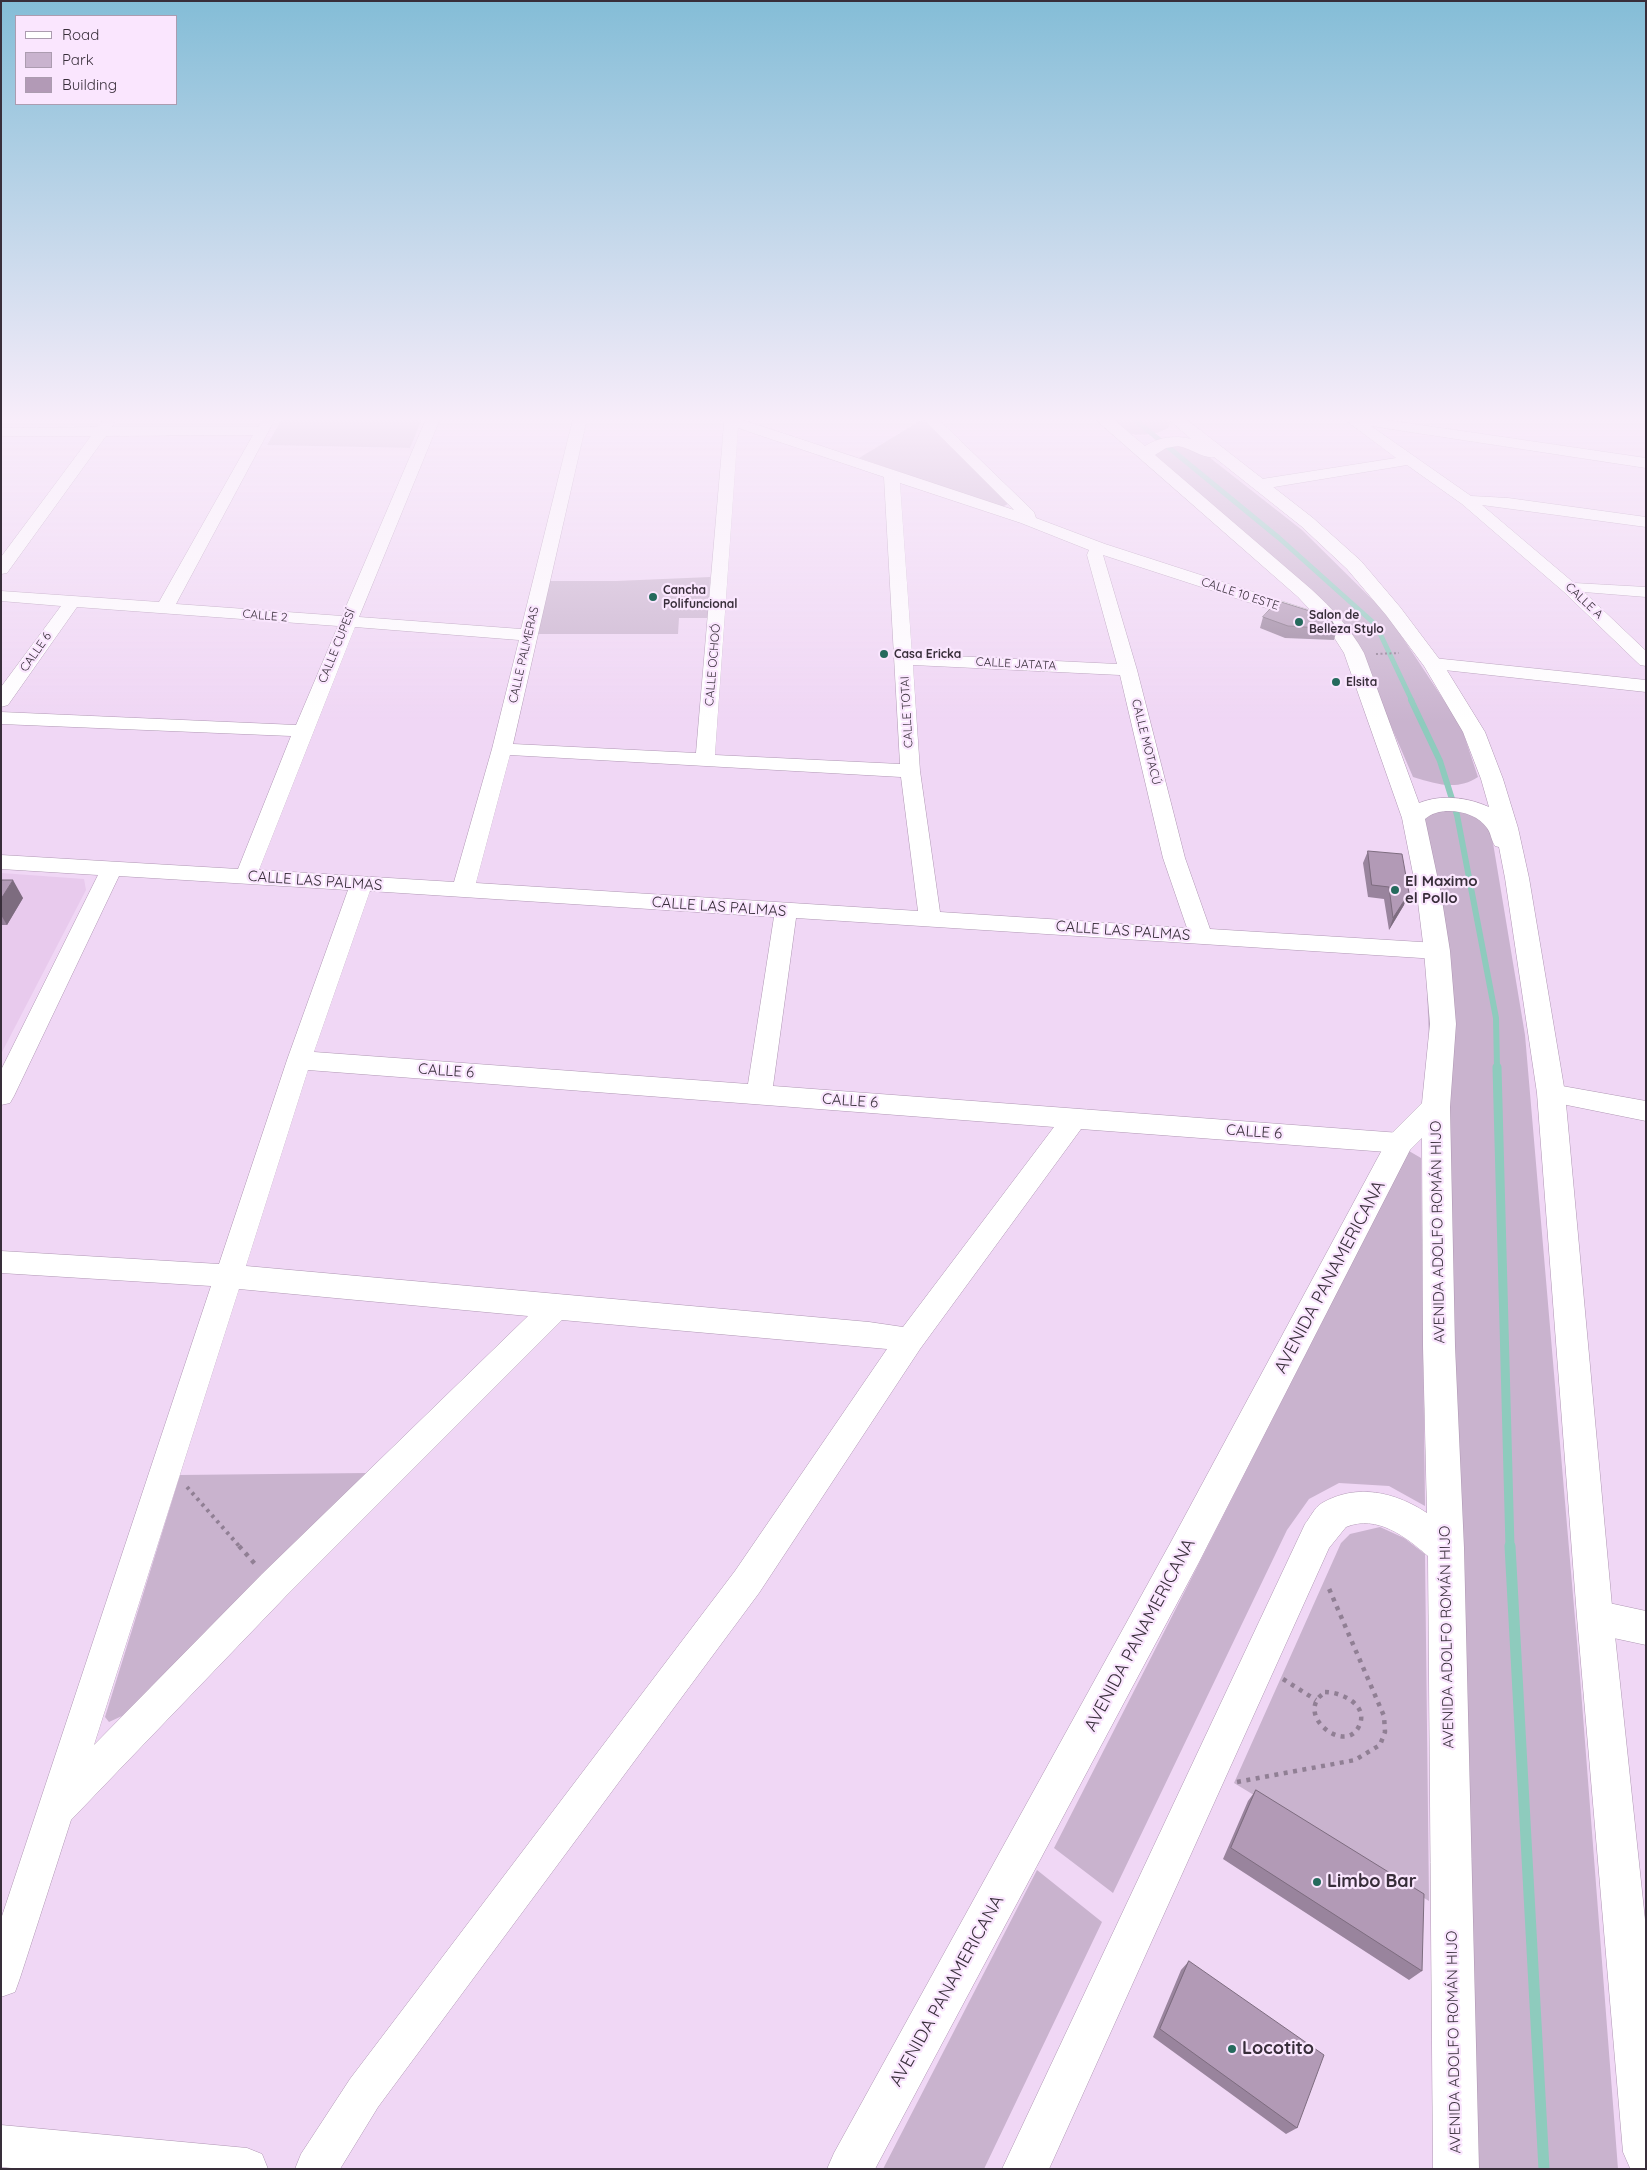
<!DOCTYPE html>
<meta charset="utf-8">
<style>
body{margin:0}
#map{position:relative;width:1647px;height:2170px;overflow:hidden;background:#f0d7f5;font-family:Quicksand,sans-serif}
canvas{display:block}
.frame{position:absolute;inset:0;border:2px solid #382e3a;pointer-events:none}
.legend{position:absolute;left:15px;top:15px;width:162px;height:90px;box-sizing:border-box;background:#fae6fe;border:1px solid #ac9cb0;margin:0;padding:6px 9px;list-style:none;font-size:15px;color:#382e3a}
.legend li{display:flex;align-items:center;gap:10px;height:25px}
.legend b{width:25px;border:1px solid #ac9cb0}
</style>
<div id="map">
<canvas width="1647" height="2170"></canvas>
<div class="frame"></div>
<ul class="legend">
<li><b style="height:6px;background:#fff"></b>Road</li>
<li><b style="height:14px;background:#c9b3ce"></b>Park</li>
<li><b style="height:14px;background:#b29ab6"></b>Building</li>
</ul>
</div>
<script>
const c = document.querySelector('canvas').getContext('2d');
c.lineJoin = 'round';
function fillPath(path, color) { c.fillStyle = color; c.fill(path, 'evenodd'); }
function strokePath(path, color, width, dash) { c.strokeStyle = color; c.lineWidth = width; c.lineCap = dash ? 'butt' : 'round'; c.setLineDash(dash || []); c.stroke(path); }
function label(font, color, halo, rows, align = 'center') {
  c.font = font + ' Quicksand,sans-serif'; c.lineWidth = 4.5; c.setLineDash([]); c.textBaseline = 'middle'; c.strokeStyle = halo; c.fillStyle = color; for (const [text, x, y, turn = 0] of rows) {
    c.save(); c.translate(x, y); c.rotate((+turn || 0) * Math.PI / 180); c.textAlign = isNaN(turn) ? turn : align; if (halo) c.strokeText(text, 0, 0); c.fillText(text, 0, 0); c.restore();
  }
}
const built = new Path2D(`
 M1,873L84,879L86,890L1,1054Z`);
const green = new Path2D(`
 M282,419H422L410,448L267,445Z
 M923,419L1007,502L1008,504L1002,507L859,458Z
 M1109,419H1166L1170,422L1169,427C1159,435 1136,437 1125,432C1119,429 1114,423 1109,419Z
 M1172,444L1195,446L1302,530L1387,614L1461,726L1478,777C1457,791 1436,784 1413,777L1359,652L1151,454Z
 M710,577L709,618H679L678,634H536L550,581H616Z
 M1463,809L1490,825L1525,1035L1580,1677L1618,2169H1474L1420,814Z
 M1409,1151L1421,1158L1425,1506L1389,1486L1339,1483L1309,1499L1287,1530L1113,1893L1054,1848Z
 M367,1473L122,1716L109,1722L105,1717L180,1475Z
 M1380,1527L1404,1538L1425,1554L1429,1901L1234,1783L1341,1543L1350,1534Z
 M1037,1870L1102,1922L984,2169H883Z`);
const streamFar3 = new Path2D(`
 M1134,419L1279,538L1376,625L1412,701`);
const streamFar2 = new Path2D(`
 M1411,700L1440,761L1457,815L1496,1018L1497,1068`);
const streamFar1 = new Path2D(`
 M1497,1067L1510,1547`);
const stream = new Path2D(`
 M1510,1546L1544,2169`);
const pathFar2 = new Path2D(`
 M1376,654L1399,653`);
const pathFar1 = new Path2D(`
 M187,1487L240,1547`);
const path = new Path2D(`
 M239,1546L256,1565
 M1283,1679L1316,1700
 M1325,1692C1342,1692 1371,1706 1358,1728C1345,1751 1304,1722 1317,1700C1318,1697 1323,1694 1325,1692Z
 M1237,1782L1355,1760L1380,1745L1385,1732L1384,1716L1327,1584`);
const street = new Path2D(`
 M109,419L115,423L112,427H258L263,419H275L176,604L342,616L426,419H440L359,617L521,629L573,419H587L513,744L696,753L722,449L724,423L719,419H740L1014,510L923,419H938L1034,512L1036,518L1105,544L1312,611L1315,615L1312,619L1306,620L1300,619L1103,555L1137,670L1185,858L1210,929L1437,943L1445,945L1448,951L1445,957L1437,959L796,918L773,1086L1400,1133L1409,1136L1413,1143L1409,1150L1400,1153L1081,1129L920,1349L759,1593L378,2107L340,2169H295L301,2154L350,2079L735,1571L887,1349L562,1320L286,1596L71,1820L20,1978L15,1992L1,1997V1919L211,1286L1,1273V1251L219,1264L287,1060L348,890L119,876L14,1096L10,1103L1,1105V1070L98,875L1,869V855L238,869L291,736L1,724V712L296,725L338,626L77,607L8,705L1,707V687L61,606L1,601V591L159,602L253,435L106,436L7,573L1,574V557L91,436H1V428L97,427L103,420ZM738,428L884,477L900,764L715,755ZM900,483L1021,523L1089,550L1087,555L1117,664L912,654ZM355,627L519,640L492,749L454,882L259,870ZM913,665L1120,675L1163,858L1187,928L940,912L920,771ZM510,755L901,777L918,911L476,883ZM370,891L774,917L748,1084L314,1052ZM308,1070L1054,1127L903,1327L869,1322L246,1266ZM239,1289L528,1316L262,1574L94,1745Z
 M1344,419H1380L1646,458V468L1371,426L1471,496L1508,498L1646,517V527L1482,505L1574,583L1646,587V597L1584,592L1646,651V666L1640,665L1564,592L1462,504L1407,465L1262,489L1256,487L1254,484L1256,481L1262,479L1396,458Z
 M1433,658L1646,680V692L1426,668L1424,664L1426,660Z
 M1551,1084L1646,1101V1121L1542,1100L1538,1093L1542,1086Z
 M1595,1600L1646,1611V1645L1595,1634L1583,1629L1578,1617L1583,1605Z
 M1,2125L247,2148L262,2154L268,2169H22L1,2167Z`);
const secondary = new Path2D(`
 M1095,419H1113L1145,446C1159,437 1175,435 1191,439L1168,419H1186L1313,518L1361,561L1400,607L1443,664L1485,732L1503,779L1518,828L1529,878L1565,1093L1613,1617L1646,1929V2169L1630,2168L1623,2152L1577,1617L1537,1093L1505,878L1499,847L1495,846C1491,840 1491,833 1487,828C1475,810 1440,805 1425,819L1441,894L1450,951L1456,1024L1450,1107L1455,1346L1464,1548L1479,2169H1433L1428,1556C1406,1537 1377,1514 1346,1527L1329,1548L1049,2169H1002L1305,1524C1310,1518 1314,1508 1322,1503C1357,1483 1395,1492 1427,1513L1423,1346L1422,1138L1410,1150L1198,1564L875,2169H827L834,2153L1172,1540L1390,1135L1422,1103L1430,1024L1424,951L1417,894L1402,818L1344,653L1330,631L1298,597ZM1178,446C1190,448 1204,459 1214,457L1301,526L1347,569L1386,615L1424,666L1463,732L1481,779L1489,807C1467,797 1441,794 1419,803L1364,653C1350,628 1332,608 1311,589L1155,455L1166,448Z`);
const wall = new Path2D(`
 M1263,617L1337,629L1334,640L1285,638L1260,628Z
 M1368,851L1404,905L1389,930L1384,899L1368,897L1363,863Z
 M1,880L23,898L7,925H1Z
 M1256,1790L1422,1971L1409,1980L1223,1859L1248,1801Z
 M1189,1961L1297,2128L1286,2134L1153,2037L1181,1970Z`);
const shadedWall = new Path2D(`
 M13,880L23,898L7,925L1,915V899Z
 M1409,893L1404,905L1389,930L1393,918Z`);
const building = new Path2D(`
 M1278,601L1329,617L1337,629L1288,626L1263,617Z
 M1368,851L1402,854L1409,893L1393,918L1389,887L1372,885Z
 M1,880H13L1,899Z
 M1256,1790L1424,1894L1422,1971L1231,1848Z
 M1189,1961L1324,2055L1297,2128L1160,2029Z`);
const markers = [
 [653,597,5,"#256a5d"],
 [1299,622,5,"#256a5d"],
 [884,654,5,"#256a5d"],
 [1336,682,5,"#256a5d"],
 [1395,890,5,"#256a5d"],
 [1317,1882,5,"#256a5d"],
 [1232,2049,5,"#256a5d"]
];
const farPoinames = [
 ["Cancha",663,590],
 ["Polifuncional",663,604],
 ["Salon de",1309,615],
 ["Belleza Stylo",1309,629],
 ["Casa Ericka",894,654],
 ["Elsita",1346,682]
];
const farStreetnames = [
 ["CALLE 10 ESTE",1240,594,18],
 ["CALLE A",1584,601,43],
 ["CALLE 2",265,616,5],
 ["CALLE CUPESÍ",337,646,-68],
 ["CALLE 6",36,652,-55],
 ["CALLE PALMERAS",524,655,-77],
 ["CALLE JATATA",1016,664,3],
 ["CALLE OCHOÓ",713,665,-85],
 ["CALLE TOTAI",907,712,-93],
 ["CALLE MOTACÚ",1146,742,76]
];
const streetNames = [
 ["CALLE LAS PALMAS",315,881,4],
 ["CALLE LAS PALMAS",719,907,4],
 ["CALLE LAS PALMAS",1123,931,4],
 ["CALLE 6",446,1071,4],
 ["CALLE 6",850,1101,4],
 ["CALLE 6",1254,1132,4],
 ["AVENIDA ADOLFO ROMÁN HIJO",1438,1232,-91],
 ["AVENIDA ADOLFO ROMÁN HIJO",1447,1637,-91],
 ["AVENIDA ADOLFO ROMÁN HIJO",1454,2042,-91]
];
const poiNames = [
 ["El Maximo",1405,881],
 ["el Pollo",1405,898]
];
const nearStreetnames = [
 ["AVENIDA PANAMERICANA",1330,1277,-62],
 ["AVENIDA PANAMERICANA",1140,1635,-62],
 ["AVENIDA PANAMERICANA",947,1991,-61]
];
const nearPoinames = [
 ["Limbo Bar",1327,1882],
 ["Locotito",1242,2049]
];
fillPath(built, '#e8caed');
fillPath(green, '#c9b3ce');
strokePath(streamFar3, '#8ecbbd', 5);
strokePath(streamFar2, '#8ecbbd', 6);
strokePath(streamFar1, '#8ecbbd', 9);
strokePath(stream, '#8ecbbd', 11);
strokePath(street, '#af97b3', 1);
strokePath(secondary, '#af97b3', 1);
strokePath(pathFar2, '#907f94', 2, [2, 2.5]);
strokePath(pathFar1, '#907f94', 4, [3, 4.5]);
strokePath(path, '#907f94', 4.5, [4, 5.5]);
fillPath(street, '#fff');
fillPath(secondary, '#fff');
fillPath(wall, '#99849d');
fillPath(shadedWall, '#7d6c7f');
fillPath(building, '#b29ab6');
strokePath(building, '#7d6c7f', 1);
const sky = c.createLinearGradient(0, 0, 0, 723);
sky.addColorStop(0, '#84bdd7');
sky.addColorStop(0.58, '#f8edfa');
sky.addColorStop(1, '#f8edfa00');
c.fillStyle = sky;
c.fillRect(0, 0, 1647, 723);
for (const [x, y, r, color] of markers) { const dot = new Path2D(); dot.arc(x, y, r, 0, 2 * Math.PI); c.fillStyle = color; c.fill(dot); strokePath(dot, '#fae6fe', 2); }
label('bold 12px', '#382e3a', '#fae6fe', farPoinames, 'left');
label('12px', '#382e3a', '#fae6fe', farStreetnames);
label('15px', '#382e3a', '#fae6fe', streetNames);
label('bold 15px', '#382e3a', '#fae6fe', poiNames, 'left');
label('18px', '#382e3a', '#fae6fe', nearStreetnames);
label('bold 18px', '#382e3a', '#fae6fe', nearPoinames, 'left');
</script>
